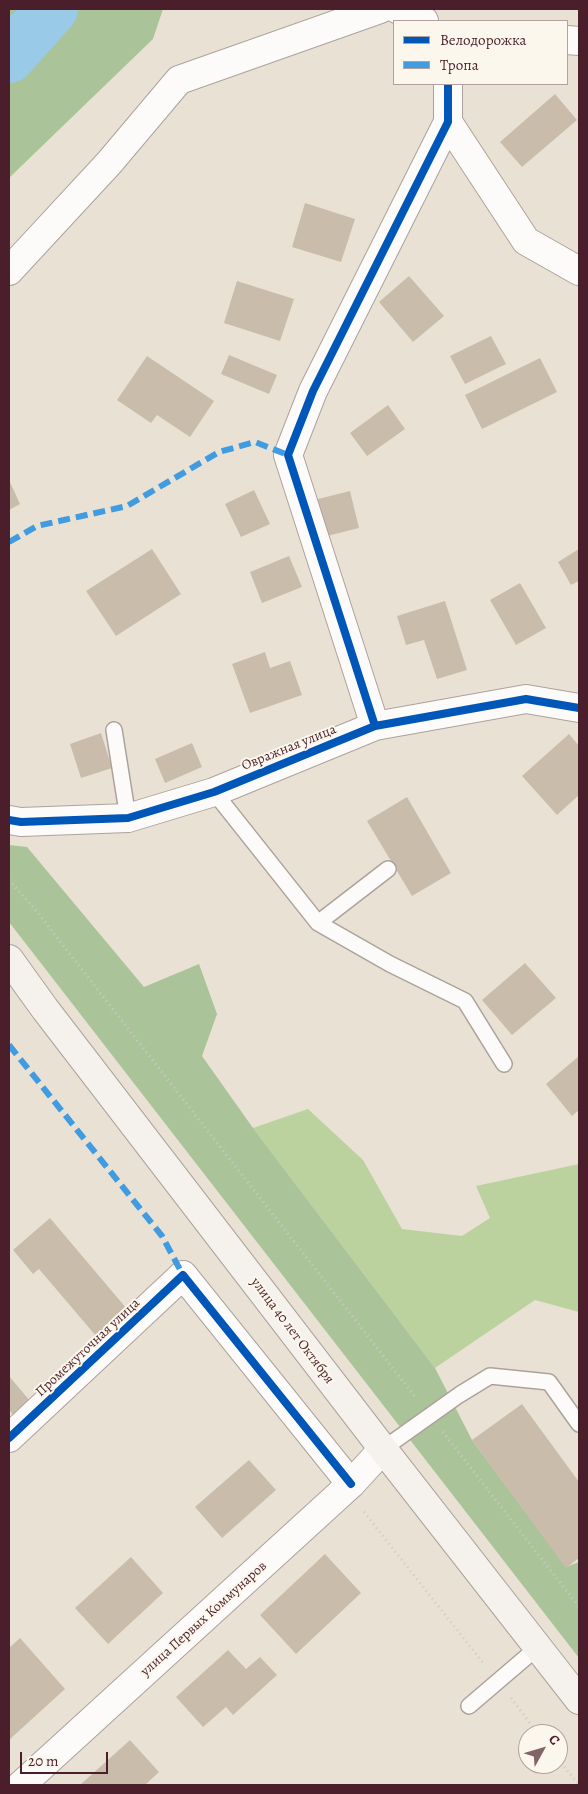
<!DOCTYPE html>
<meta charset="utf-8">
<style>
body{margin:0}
#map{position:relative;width:588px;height:1794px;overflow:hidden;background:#e9e2d4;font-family:Alegreya,serif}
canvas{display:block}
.frame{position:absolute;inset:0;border:10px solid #4a1f2b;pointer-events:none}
.legend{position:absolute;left:393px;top:20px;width:175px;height:65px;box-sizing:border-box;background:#fbf7ec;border:1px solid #b4a19f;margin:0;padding:6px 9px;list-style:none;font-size:15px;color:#4a1f2b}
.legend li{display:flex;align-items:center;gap:10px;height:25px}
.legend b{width:25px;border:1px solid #b4a19f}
.north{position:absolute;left:518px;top:1724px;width:50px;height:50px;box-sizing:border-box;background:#fbf7ec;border:1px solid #b4a19f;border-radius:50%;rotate:51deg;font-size:14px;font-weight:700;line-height:20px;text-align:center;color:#4a1f2b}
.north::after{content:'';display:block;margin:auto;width:18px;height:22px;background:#826366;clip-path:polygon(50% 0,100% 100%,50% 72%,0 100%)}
.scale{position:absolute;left:20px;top:1752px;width:88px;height:22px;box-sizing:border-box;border:2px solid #4a1f2b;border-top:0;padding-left:6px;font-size:15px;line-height:18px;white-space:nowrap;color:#4a1f2b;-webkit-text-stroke:4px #fbf7ec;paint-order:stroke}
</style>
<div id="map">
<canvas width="588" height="1794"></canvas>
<div class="frame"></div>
<ul class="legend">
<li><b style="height:6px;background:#0057b8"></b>Велодорожка</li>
<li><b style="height:6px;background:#409be1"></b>Тропа</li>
</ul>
<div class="north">С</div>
<div class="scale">20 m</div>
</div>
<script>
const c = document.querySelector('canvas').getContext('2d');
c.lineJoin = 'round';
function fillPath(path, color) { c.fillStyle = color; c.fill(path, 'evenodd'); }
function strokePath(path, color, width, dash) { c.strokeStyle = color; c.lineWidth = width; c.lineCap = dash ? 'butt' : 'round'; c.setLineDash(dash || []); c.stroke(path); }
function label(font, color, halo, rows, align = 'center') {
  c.font = font + ' Alegreya,serif'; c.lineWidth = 4; c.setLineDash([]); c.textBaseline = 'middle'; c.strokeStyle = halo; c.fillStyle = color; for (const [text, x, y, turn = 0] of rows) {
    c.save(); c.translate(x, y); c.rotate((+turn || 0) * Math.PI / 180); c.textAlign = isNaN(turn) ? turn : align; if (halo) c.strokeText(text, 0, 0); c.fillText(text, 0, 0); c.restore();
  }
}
const green = new Path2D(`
 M308,1109L363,1160L402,1229L462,1236L490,1218L476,1186L579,1164V1312L535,1300L435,1368L253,1128Z`);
const forest = new Path2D(`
 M9,9H163L153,39L9,178Z
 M9,845L27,847L144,987L199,964L217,1014L202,1056L253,1128L435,1368L472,1440L566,1567L579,1562V1658L9,922Z`);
const river = new Path2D(`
 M9,57L52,9`);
const building = new Path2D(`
 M555,94L577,120L522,167L500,142Z
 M305,203L355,219L341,262L292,247Z
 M409,276L444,316L413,342L379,302Z
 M237,281L294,299L280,341L224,323Z
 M491,336L506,364L465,384L450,356Z
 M229,355L277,375L269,394L221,374Z
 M147,356L214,401L190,437L157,415L151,423L117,400Z
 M540,358L557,392L482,429L465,395Z
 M388,405L405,429L367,456L350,433Z
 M9,480L20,504L9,510Z
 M254,490L270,524L241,537L225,504Z
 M350,491L359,528L323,537L314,500Z
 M152,549L181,594L116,636L86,591Z
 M579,549V581L571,585L558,562Z
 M289,556L302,587L262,603L250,572Z
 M520,583L546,628L516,645L490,600Z
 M445,601L467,670L437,679L424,640L406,645L397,616Z
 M265,652L270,668L290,661L302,695L250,713L232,664Z
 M101,733L112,768L81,778L70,744Z
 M569,734L579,746V795L557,815L522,776Z
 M192,743L202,767L165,783L155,759Z
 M407,797L451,873L412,896L367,821Z
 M525,963L556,998L512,1035L482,1000Z
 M579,1056V1110L572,1116L546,1084Z
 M50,1218L127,1309L96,1336L39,1269L33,1274L13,1250Z
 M9,1376L31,1402L14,1416L9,1410Z
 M522,1404L579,1482V1558L566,1568L472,1440Z
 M249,1460L276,1490L222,1538L195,1507Z
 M325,1554L361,1593L296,1654L260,1615Z
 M131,1557L163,1593L108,1644L75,1608Z
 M20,1638L65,1689L9,1740V1648Z
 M228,1650L246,1669L260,1657L277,1675L233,1715L226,1707L203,1727L176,1697Z
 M130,1740L159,1772L145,1785H80Z`);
const path = new Path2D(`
 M9,880L34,908L416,1398
 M443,1432L579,1607
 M364,1512L484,1664
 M511,1698L538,1734
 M558,1759L579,1785`);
const lane = new Path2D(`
 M114,730L128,818
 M214,792L318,923L390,964L465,1001L504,1064
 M318,923L388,869
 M383,1449L459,1395L490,1376L549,1382L579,1424
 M469,1706L538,1647`);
const street = new Path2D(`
 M397,9L424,21
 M567,40L579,41
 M448,122L526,241L579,271
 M9,271L109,163L179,80L380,9
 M375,726L288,455L313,391L448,122V84
 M9,820L21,822L128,818L214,792L375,726L526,699L579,708
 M9,1438L183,1275L351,1484
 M21,1785L351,1484L383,1449`);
const secondary = new Path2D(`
 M9,959L45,1009L383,1449L579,1700`);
const quiet = new Path2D(`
 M9,542L37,526L127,506L219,452L255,442L288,455
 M9,1045L162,1236L183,1275`);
const cycleway = new Path2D(`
 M375,726L288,455L313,391L448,122V84
 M9,820L21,822L128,818L214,792L375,726L526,699L579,708
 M9,1438L183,1275L351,1484`);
const streetNames = [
 ["Овражная улица",289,748,-22],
 ["улица 40 лет Октября",292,1331,53],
 ["Промежуточная улица",88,1348,-43],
 ["улица Первых Коммунаров",204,1619,-42]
];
fillPath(green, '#bbd29f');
fillPath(forest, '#abc398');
strokePath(river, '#99cae7', 52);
fillPath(building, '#c9bcaa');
strokePath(lane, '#aca29c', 18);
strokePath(street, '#aca29c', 30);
strokePath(secondary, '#aca29c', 30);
strokePath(path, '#cfc9c7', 3, [1, 4]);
strokePath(lane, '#fcfbf9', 15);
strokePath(street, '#fcfbf9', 28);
strokePath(secondary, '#f5f2ee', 28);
strokePath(quiet, '#409be1', 6, [12, 6]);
strokePath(cycleway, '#0057b8', 8);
label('14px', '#4a1f2b', '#fbf7ec', streetNames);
</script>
